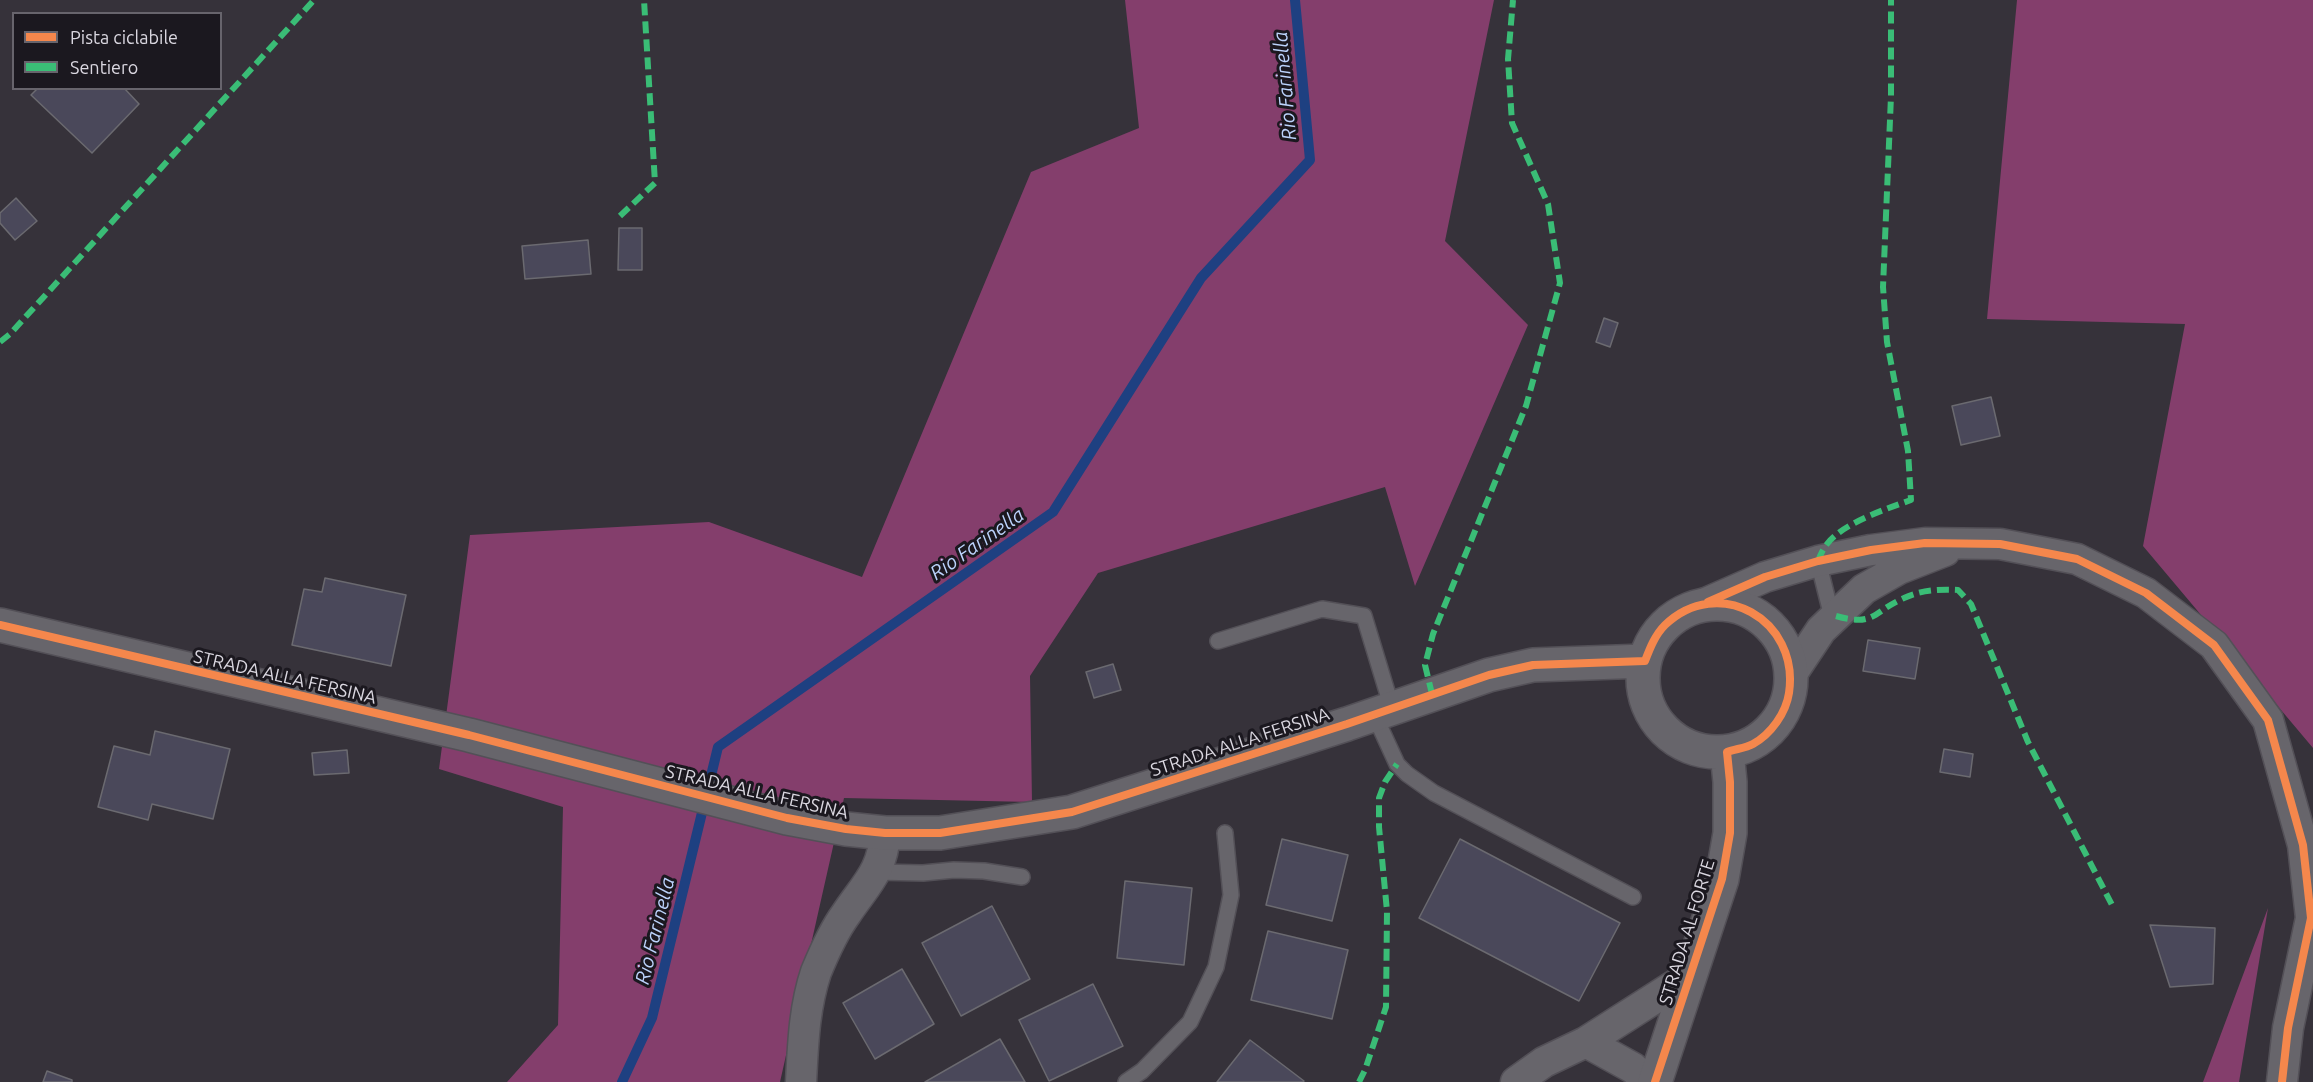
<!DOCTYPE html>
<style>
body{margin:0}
#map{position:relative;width:2313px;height:1082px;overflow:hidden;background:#36323a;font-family:Ubuntu,sans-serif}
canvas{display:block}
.legend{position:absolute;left:12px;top:12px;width:210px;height:78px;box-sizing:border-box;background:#1b181f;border:2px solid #67646c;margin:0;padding:8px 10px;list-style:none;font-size:18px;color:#dad7e0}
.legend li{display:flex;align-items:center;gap:12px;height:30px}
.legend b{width:30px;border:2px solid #67646c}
</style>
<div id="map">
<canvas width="2313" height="1082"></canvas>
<ul class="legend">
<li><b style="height:8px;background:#f5874c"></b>Pista ciclabile</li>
<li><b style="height:8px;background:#3abd76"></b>Sentiero</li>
</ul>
</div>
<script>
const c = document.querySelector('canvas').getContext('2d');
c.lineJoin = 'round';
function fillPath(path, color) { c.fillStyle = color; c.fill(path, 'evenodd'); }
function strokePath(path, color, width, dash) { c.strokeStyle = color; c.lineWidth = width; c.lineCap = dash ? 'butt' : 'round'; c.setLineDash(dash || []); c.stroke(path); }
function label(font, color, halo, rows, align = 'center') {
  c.font = font + ' Ubuntu,sans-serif'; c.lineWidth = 6; c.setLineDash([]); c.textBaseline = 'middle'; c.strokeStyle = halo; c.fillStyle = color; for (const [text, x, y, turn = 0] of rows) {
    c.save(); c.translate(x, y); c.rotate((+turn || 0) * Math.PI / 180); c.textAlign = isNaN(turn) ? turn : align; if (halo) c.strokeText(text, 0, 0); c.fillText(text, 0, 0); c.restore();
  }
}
const forest = new Path2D(`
 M1125,0H1494L1445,241L1528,325L1415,586L1385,487L1098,573L1030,676L1032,802L844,798L780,1082H507L558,1025L563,807L439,769L470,535L709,522L862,577L1031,172L1139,128Z
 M2017,0H2313V748L2143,546L2185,324L1987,319Z
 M2268,908L2239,1082H2203Z`);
const stream = new Path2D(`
 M622,1082L652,1018L718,747L1053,512L1201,278L1310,160L1295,0`);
const building = new Path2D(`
 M38,88H124L139,104L92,153L31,95Z
 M16,198L37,221L15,240L0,223V213Z
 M619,228H642V270H618Z
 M588,240L591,274L525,279L522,246Z
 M1604,318L1618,323L1610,347L1596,342Z
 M1991,397L2000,436L1961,445L1952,406Z
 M325,578L406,595L391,666L292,645L304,589L322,592Z
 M1868,640L1920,648L1915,679L1863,671Z
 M1113,664L1121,690L1094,698L1086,672Z
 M155,731L230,749L213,819L152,804L148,820L98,807L114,746L150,755Z
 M1944,749L1973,754L1970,777L1940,772Z
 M347,750L349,773L314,775L312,753Z
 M1282,839L1348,855L1332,921L1266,905Z
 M1460,839L1620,923L1579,1001L1419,918Z
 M1125,881L1192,888L1184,965L1117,958Z
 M992,906L1030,979L961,1016L922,943Z
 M2150,925L2215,928L2213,984L2170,987Z
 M1268,931L1348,950L1332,1019L1251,1000Z
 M902,969L934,1024L875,1059L843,1003Z
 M1093,984L1123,1046L1049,1081L1019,1020Z
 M1000,1039L1025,1082H925Z
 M1250,1040L1304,1081L1303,1082H1217Z
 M47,1071L72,1080V1082H43Z`);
const service = new Path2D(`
 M1818,561L1829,605L1836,616
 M1218,641L1322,609L1364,616L1392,708
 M1374,714L1397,764L1407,774L1434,793L1633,897
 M876,872L923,873L954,870L984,871L1022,877
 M1126,1082L1142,1071L1190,1022L1216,967L1231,895L1225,833`);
const minor = new Path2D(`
 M1699,606L1765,577L1818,561L1871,550L1925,543L2000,544L2077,559L2146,593L2214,645L2268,720L2303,845L2311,918L2288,1028L2282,1082
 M1791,675L1821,630L1864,589L1899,569L1945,551
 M1586,1042L1633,1068L1649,1082
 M801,1082C803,1045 804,1008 816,972C823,955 835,929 846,914C866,884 883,871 885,833
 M1516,1082L1544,1062L1586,1042L1691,975`);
const tertiary = new Path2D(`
 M1643 678a74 74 0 1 1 148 0a74 74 0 1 1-148 0Z
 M0,625L469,735L787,818L846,829L885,833H940L1072,812L1347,724L1489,675L1533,665L1645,661
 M1655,1082L1722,879L1730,833V782L1727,752`);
const quiet = new Path2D(`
 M620,216L655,183L644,0
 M0,342L10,334L314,0
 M1818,561C1820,556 1823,549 1827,544C1843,523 1886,509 1911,500L1908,451L1887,342L1883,287L1891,96V0
 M1836,616C1875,627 1872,612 1904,598C1921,590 1939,589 1958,590L1971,604L2028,742L2112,905
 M1432,694L1425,665L1433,634L1526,406L1560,283L1548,204L1512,123L1508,59L1513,0
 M1359,1082L1365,1070L1386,1007L1387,911L1379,827V798L1385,782L1397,764`);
const cycleway = new Path2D(`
 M1708,602L1765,577L1818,561L1871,550L1925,543L2000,544L2077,559L2146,593L2214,645L2268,720L2303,845L2311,918L2288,1028L2282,1082
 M0,625L469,735L787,818L846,829L885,833H940L1072,812L1347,724L1489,675L1533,665L1645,661C1650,648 1655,635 1665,625C1718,574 1800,619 1789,693C1786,713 1771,734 1753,744C1746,748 1735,749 1727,752L1730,782V833L1722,879L1655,1082`);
const streetNames = [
 ["STRADA ALLA FERSINA",285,677,13],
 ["STRADA ALLA FERSINA",1240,742,-18],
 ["STRADA ALLA FERSINA",757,792,13],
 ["STRADA AL FORTE",1687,932,-73]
];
const waterNames = [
 ["Rio Farinella",1285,86,-95],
 ["Rio Farinella",977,544,-35],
 ["Rio Farinella",655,931,-76]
];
fillPath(forest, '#843e6c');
strokePath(stream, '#1e4081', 10);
fillPath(building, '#4a485a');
strokePath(building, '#6b6a70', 1.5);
strokePath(service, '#535057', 18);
strokePath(minor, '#535057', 33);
strokePath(tertiary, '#535057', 36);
strokePath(service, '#67656b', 15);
strokePath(minor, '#67656b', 30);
strokePath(tertiary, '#67656b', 33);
strokePath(quiet, '#3abd76', 6, [12, 6]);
strokePath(cycleway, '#f5874c', 8);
label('18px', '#dad7e0', '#1b181f', streetNames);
label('italic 20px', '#bcd3fc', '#1b181f', waterNames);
</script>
